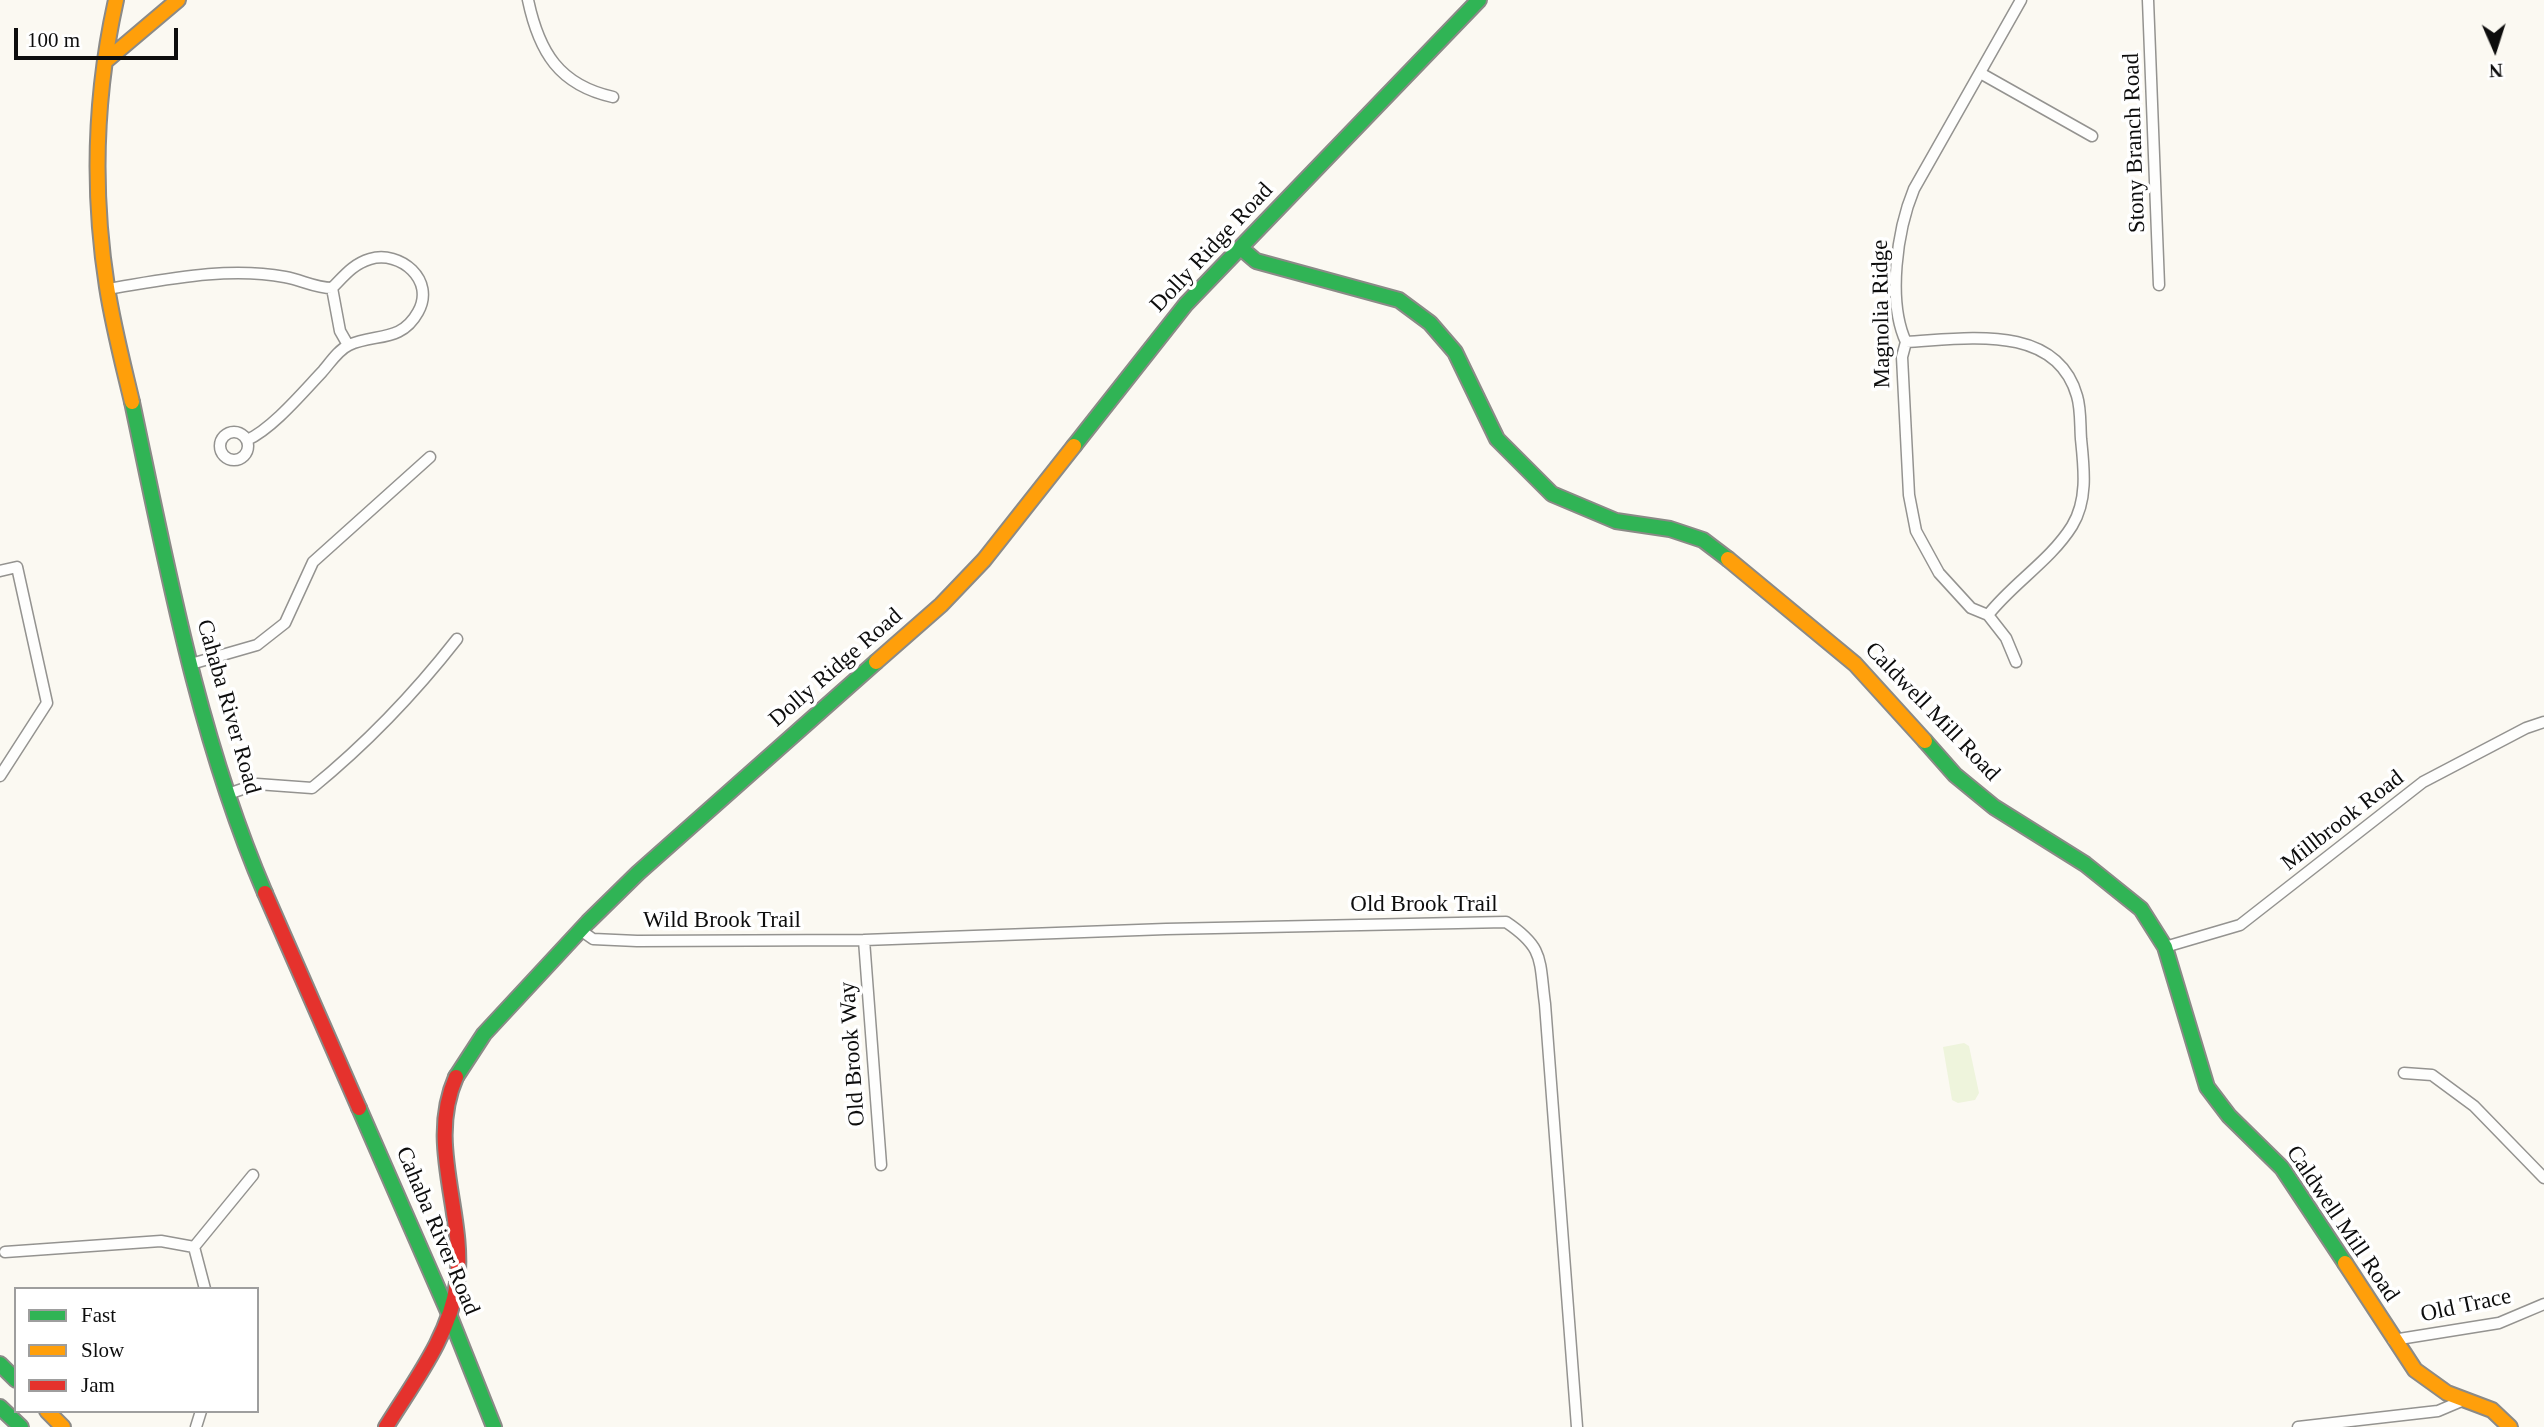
<!DOCTYPE html>
<style>
body{margin:0}
#map{position:relative;width:2544px;height:1427px;overflow:hidden;background:#fbf9f2;font-family:"Times New Roman",serif}
canvas{display:block}
.legend{position:absolute;left:14px;top:1287px;width:245px;height:126px;box-sizing:border-box;background:#fff;border:2px solid #9e9e9e;margin:0;padding:9px 12px;list-style:none;font-size:21px;color:#0d0d0d}
.legend li{display:flex;align-items:center;gap:14px;height:35px}
.legend b{width:35px;border:2px solid #9e9e9e}
.north{position:absolute;left:2460px;top:14px;width:70px;height:70px;-webkit-text-stroke:5px #fff;paint-order:stroke;rotate:177deg;font-size:19px;font-weight:700;line-height:28px;text-align:center;color:#0d0d0d}
.north::after{content:'';display:block;margin:auto;width:24px;height:32px;background:#0d0d0d;clip-path:polygon(50% 0,100% 100%,50% 72%,0 100%)}
.scale{position:absolute;left:14px;top:28px;width:164px;height:32px;box-sizing:border-box;border:4px solid #0d0d0d;border-top:0;padding-left:9px;font-size:21px;line-height:24px;white-space:nowrap;color:#0d0d0d;-webkit-text-stroke:5px #fff;paint-order:stroke}
</style>
<div id="map">
<canvas width="2544" height="1427"></canvas>
<ul class="legend">
<li><b style="height:9px;background:#30b455"></b>Fast</li>
<li><b style="height:9px;background:#ff9f0a"></b>Slow</li>
<li><b style="height:9px;background:#e5322d"></b>Jam</li>
</ul>
<div class="north">N</div>
<div class="scale">100 m</div>
</div>
<script>
const c = document.querySelector('canvas').getContext('2d');
c.lineJoin = 'round';
function fillPath(path, color) { c.fillStyle = color; c.fill(path, 'evenodd'); }
function strokePath(path, color, width, dash) { c.strokeStyle = color; c.lineWidth = width; c.lineCap = dash ? 'butt' : 'round'; c.setLineDash(dash || []); c.stroke(path); }
function label(font, color, halo, rows, align = 'center') {
  c.font = font + ' "Times New Roman",serif'; c.lineWidth = 7; c.setLineDash([]); c.textBaseline = 'middle'; c.strokeStyle = halo; c.fillStyle = color; for (const [text, x, y, turn = 0] of rows) {
    c.save(); c.translate(x, y); c.rotate((+turn || 0) * Math.PI / 180); c.textAlign = isNaN(turn) ? turn : align; if (halo) c.strokeText(text, 0, 0); c.fillText(text, 0, 0); c.restore();
  }
}
const pitch = new Path2D(`
 M1964,1043L1969,1046L1979,1093L1975,1100L1958,1103L1952,1100L1943,1047Z`);
const street = new Path2D(`
 M528,0C539,52 559,85 613,97
 M2148,0L2159,285
 M1982,74L2092,136
 M332,288L340,331L348,345
 M107,289C164,280 226,266 285,277C302,280 315,288 332,288C344,276 353,264 370,259C400,250 436,280 418,312C401,343 375,333 349,345C338,350 330,363 322,372C303,392 272,429 247,440
 M1906,342C1964,339 2056,322 2077,396C2081,409 2080,425 2081,439C2084,468 2088,500 2072,526C2050,561 2013,583 1988,615
 M220 446a14 14 0 1 1 28 0a14 14 0 1 1-28 0Z
 M0,571L17,567L47,703L0,776
 M2016,662L2006,638L1988,615L1971,608L1939,573L1916,531L1909,495L1902,357L1906,342C1887,301 1897,230 1914,189L2021,0
 M191,664L257,645L285,623L313,562L430,457
 M228,794L257,784L312,788C366,744 414,694 457,639
 M583,932L593,939L637,941L864,940L1166,929L1506,922C1545,948 1539,960 1545,1004L1577,1427
 M864,940L881,1165
 M2165,947L2240,925L2423,782L2526,728L2544,722
 M2404,1073L2432,1075L2474,1106L2544,1178
 M194,1247L205,1289
 M5,1252L161,1241L194,1247L253,1175
 M2393,1340L2499,1323L2544,1304
 M196,1427L201,1411
 M2298,1427L2438,1411L2464,1400`);
const fast = new Path2D(`
 M1242,249L1256,261L1399,300L1430,323L1455,352L1497,439L1552,494L1616,521L1670,529L1703,540L1728,559
 M132,402C167,567 198,737 265,893
 M1074,446L1186,304L1479,0
 M1925,741L1955,775L1994,807L2085,864L2141,909L2165,947L2207,1087L2229,1116L2282,1168L2345,1263
 M456,1077L484,1034L588,922L638,873L876,662
 M359,1108L449,1314L494,1427
 M0,1364L16,1380
 M0,1407L21,1427`);
const slow = new Path2D(`
 M116,0C95,94 92,191 107,287C113,326 123,364 132,402
 M107,60L178,0
 M1728,559L1855,664L1925,741
 M876,662L941,605L984,560L1074,446
 M2345,1263L2415,1370L2447,1393L2492,1410L2510,1427
 M47,1411L63,1427`);
const jam = new Path2D(`
 M265,893L359,1108
 M386,1427C413,1383 450,1336 457,1283C466,1213 426,1145 456,1077`);
const streetNames = [
 ["Stony Branch Road",2135,143,-92],
 ["Dolly Ridge Road",1212,248,-47],
 ["Magnolia Ridge",1882,314,-91],
 ["Dolly Ridge Road",836,668,-41],
 ["Cahaba River Road",228,707,74],
 ["Caldwell Mill Road",1932,712,46],
 ["Millbrook Road",2343,821,-38],
 ["Old Brook Trail",1424,905],
 ["Wild Brook Trail",722,921],
 ["Old Brook Way",853,1054,-94],
 ["Caldwell Mill Road",2342,1224,56],
 ["Cahaba River Road",437,1231,67],
 ["Old Trace",2466,1306,-12]
];
fillPath(pitch, '#eef4dc');
strokePath(street, '#949390', 13);
strokePath(fast, '#8b8a87', 18);
strokePath(slow, '#8b8a87', 18);
strokePath(jam, '#8b8a87', 18);
strokePath(street, '#fefefd', 10);
strokePath(fast, '#30b455', 14);
strokePath(slow, '#ff9f0a', 14);
strokePath(jam, '#e5322d', 14);
label('23px', '#0d0d0d', '#fff', streetNames);
</script>
